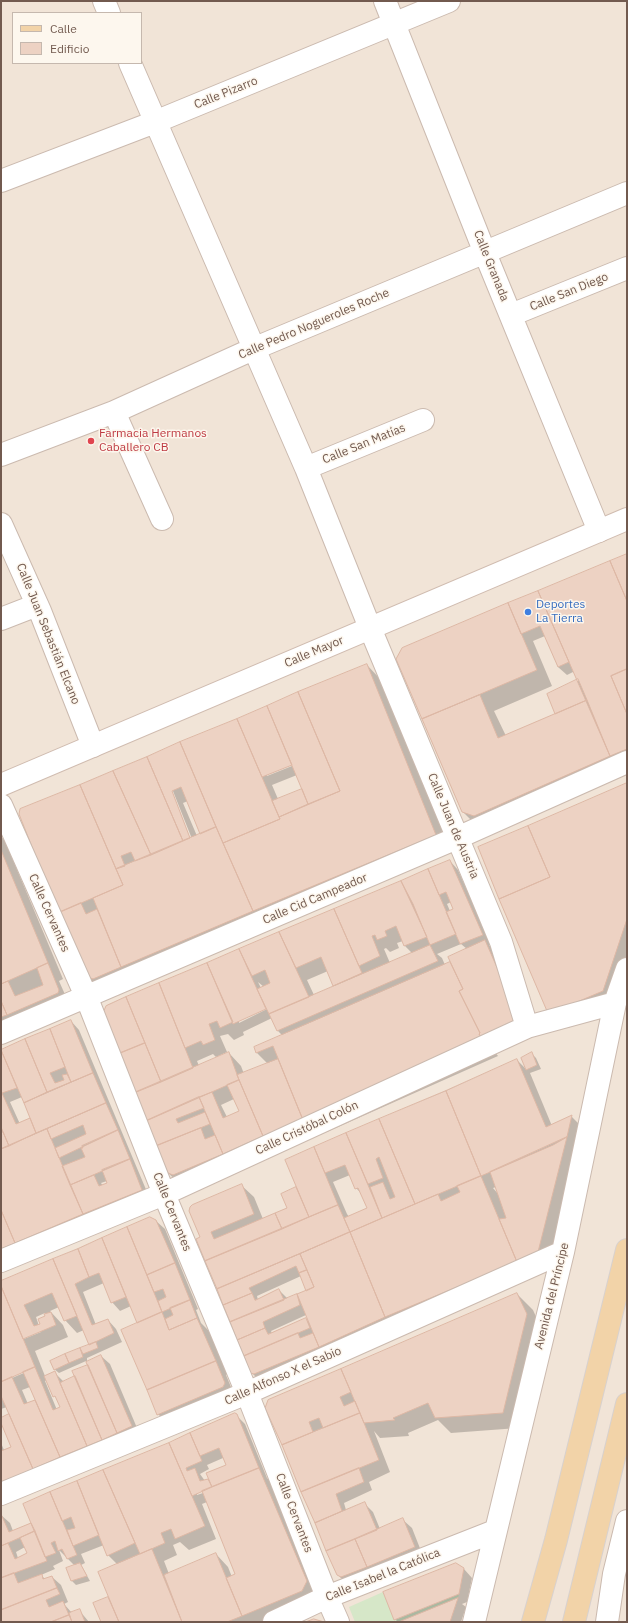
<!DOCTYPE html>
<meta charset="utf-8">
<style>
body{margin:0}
#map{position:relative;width:628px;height:1623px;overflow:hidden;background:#faf3e8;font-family:"IBM Plex Sans",sans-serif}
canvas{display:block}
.frame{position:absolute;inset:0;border:2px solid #725a4f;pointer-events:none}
.legend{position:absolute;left:12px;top:12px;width:130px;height:52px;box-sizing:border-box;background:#fdf7ee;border:1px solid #c5b8ae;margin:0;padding:5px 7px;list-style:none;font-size:12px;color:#725a4f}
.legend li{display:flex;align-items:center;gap:8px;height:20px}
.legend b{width:20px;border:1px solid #c5b8ae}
</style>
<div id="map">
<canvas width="628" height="1623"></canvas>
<div class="frame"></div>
<ul class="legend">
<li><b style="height:5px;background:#f2d3a8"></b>Calle</li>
<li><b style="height:11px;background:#edd2c3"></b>Edificio</li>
</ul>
</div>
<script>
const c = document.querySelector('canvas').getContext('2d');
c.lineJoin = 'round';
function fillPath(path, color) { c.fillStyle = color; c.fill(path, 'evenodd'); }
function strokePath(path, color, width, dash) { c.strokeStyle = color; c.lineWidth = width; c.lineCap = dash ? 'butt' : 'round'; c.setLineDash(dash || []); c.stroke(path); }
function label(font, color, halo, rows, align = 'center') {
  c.font = font + ' "IBM Plex Sans",sans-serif'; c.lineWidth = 3; c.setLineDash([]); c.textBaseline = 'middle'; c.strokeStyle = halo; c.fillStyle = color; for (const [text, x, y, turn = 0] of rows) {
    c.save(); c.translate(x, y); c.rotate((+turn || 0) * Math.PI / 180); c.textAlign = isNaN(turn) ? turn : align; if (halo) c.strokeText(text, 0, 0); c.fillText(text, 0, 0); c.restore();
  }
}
const residential = new Path2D(`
 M1,1H627V1622H1ZM13,13H141V63H13Z`);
const green = new Path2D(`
 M383,1592L395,1620L459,1594L458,1598L398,1622H355L349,1607Z`);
const shadow = new Path2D(`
 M627,555V772L479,828L463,812L397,659ZM545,636L558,667L567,675L575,671L579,680L557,714L506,736L494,711L552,686L533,641Z
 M367,665L382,681L451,851L93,983L84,974L21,810ZM296,762L297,764L267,776V774ZM297,775L305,793L278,799L272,785ZM169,786H171L192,839H190ZM188,801L202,834L197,836L183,803Z
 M627,784V980L618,1006L568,1028L563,1026Z
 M1,836L5,841L63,979L59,981L67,999L1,1029Z
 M450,861L458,870L491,944L489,945L497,953L531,1031L495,1052L498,1056L320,1135L317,1132L177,1181L168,1173L103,1015L106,1006ZM451,902L455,909L450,911L447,904ZM403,941L405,946L412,953L390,963L384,949L386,948L390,952L399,948L397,943ZM461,944L467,949L453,966L450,963L445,965L442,958L437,954ZM328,971L335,986L314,995L307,980ZM258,982L264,987L261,988ZM270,1005L271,1007L239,1023V1021ZM272,1018L278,1031L283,1036L255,1048L257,1053L268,1064L244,1074L241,1066L229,1053L199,1066L197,1061L213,1054L216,1057L227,1052L220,1036L228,1034L234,1040L244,1035L243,1032ZM234,1099L240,1112L227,1117L221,1105Z
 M71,1021L79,1030L150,1199L1,1265V1051ZM22,1097L31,1119L20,1124L10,1102ZM107,1181L108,1184L103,1186L101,1183Z
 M532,1054L536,1058L541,1069L530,1073L552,1126L572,1117L584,1129L550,1265L260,1381L251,1372L197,1239L201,1237L241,1185L254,1197L263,1219L288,1208L282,1194L297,1187L286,1160L517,1060L527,1070L522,1058ZM350,1175L356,1188L362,1194L368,1209L349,1217L347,1214L333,1182ZM496,1187L499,1195L493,1188ZM301,1276L308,1291L288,1299L279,1290L258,1300L257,1296ZM306,1315L309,1322L306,1319L272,1333L271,1331Z
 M150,1218L156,1221L165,1229L198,1309L196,1310L201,1323L209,1331L227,1374L226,1375L233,1392L167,1423L158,1414L139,1323L131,1306L120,1311L112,1302L104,1283L83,1292L96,1325L108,1320L116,1329L122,1342L87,1358V1362L101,1356L110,1364L140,1435L1,1500V1443L4,1450L12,1447L1,1420V1419L10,1415L7,1407L1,1409V1282ZM59,1307L65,1320L77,1333L84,1330L90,1345L51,1362L54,1369L59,1373L86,1361L89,1366L76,1377L64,1382L54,1372L45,1376L35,1351L68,1337L63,1325L50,1311ZM45,1313L46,1317L39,1326L36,1317ZM39,1331L41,1332L19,1341L18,1340ZM25,1371L26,1372L12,1378L11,1377ZM47,1380L61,1408L57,1410L45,1381ZM30,1387L36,1400L28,1404L22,1390Z
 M517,1294L533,1310L542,1330L518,1428L451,1433L438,1420L408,1433L409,1436L380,1438L374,1431L390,1472L369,1482L372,1490L344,1503L346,1510L364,1503L373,1512L380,1529L403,1520L412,1528L423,1556L346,1583L337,1574L267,1408Z
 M235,1414L245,1424L267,1478L274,1485L322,1597L280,1622H102L108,1598L111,1601L118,1565L108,1555L104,1545L81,1554L85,1563L81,1565L90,1581L76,1585L72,1581L67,1569L75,1566L59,1550L63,1561L53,1566L55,1569L41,1575L45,1579L52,1577L61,1585L68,1602L64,1604L72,1613L79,1610L89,1622H1V1515L10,1523L13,1531L33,1524L25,1505L170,1444ZM223,1458L227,1466L210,1479L205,1481L200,1474L209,1469L207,1465ZM203,1490V1493L197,1495V1493ZM207,1502L237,1575L232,1577L228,1567L216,1554L169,1574L164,1561L177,1555L173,1545L180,1542L189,1550L216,1539L202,1504ZM25,1547L28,1553L18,1558L16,1552Z
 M464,1569L472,1578L467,1602L462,1604L466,1607L461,1622H398L395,1619Z`);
const building = new Path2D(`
 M627,554V601L610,561Z
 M610,561L627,601V669L611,676L627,714V749L610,756L538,591Z
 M538,591L569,662L558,667L540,626L521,634L508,603Z
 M508,603L537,670L422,719L396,659L402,648Z
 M367,664L436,835L253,911L223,843L280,819L279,817L340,791L298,692Z
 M627,669V714L611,676Z
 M578,679L587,700L555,714L547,694Z
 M298,692L340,791L308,804L267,706Z
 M480,695L498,738L587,700L610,756L474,816L462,812L422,719Z
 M267,706L292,765L262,777L237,719Z
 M237,719L280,819L223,843L180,742Z
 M180,742L216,827L200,834L181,787L172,791L190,838L183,841L147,757Z
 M147,757L183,841L151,855L113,771Z
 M113,771L151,855L135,861L131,852L121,856L125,866L116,869L80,785Z
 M627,783V919L603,991L551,1013L547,1011L499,899L550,877L528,826Z
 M80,785L123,885L58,913L19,814L20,809Z
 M302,789L308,804L279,817L272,801Z
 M528,826L550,877L499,899L478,847Z
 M216,827L253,911L121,967L93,898L123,885L116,869Z
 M1,850L48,963L1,984Z
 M450,860L483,935L460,944L446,912L453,909L446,892L439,895L428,869Z
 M428,869L456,934L430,945L413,904L401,881Z
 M401,881L427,937L404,946L396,926L385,931L387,936L377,940L375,935L372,936L380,956L359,966L334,909Z
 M81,903L86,914L97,909L121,967L93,979L83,975L58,913Z
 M334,909L362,973L333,986L321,957L296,968L279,932Z
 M279,932L309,997L269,1014L257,989L270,983L265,970L252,976L239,949Z
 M485,940L519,1018L483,1040L479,1034L480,1033L459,991L463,989L448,957Z
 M430,945L438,961L277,1031L269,1014Z
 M239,949L266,1009L233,1024L207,963Z
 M450,962L463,989L459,991L480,1033L479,1034L483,1040L303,1120L273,1046L256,1053L254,1047Z
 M48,963L59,990L58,993L7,1015L1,1001V984L8,981L15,996L43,985L37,968Z
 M207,963L233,1022L220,1028L217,1021L209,1024L215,1040L203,1045L201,1041L185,1048L159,983Z
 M159,983L193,1068L161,1082L126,997Z
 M126,997L145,1043L118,1054L102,1015L106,1006Z
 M1,1001L7,1015L1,1017Z
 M71,1020L93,1073L71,1082L50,1029Z
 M50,1029L65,1067L50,1073L55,1083L64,1080L62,1075L67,1074L71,1082L47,1092L25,1039Z
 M25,1039L47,1092L24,1103L1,1050Z
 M145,1043L161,1082L134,1093L118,1054Z
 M1,1050L17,1088L2,1093L16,1124L30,1118L36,1133L9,1146L1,1127Z
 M229,1052L239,1080L146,1121L134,1093Z
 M532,1052L537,1065L526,1070L521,1058Z
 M278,1059L303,1120L263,1136L237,1075Z
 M517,1059L546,1127L572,1115L567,1137L553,1145L481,1176L446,1091Z
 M93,1073L106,1103L36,1133L24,1103Z
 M239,1080L263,1136L223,1154L199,1097L212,1092L223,1118L239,1111L227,1085Z
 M446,1091L481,1176L415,1204L379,1119Z
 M199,1097L204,1108L176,1119L178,1123L205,1112L210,1124L156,1146L146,1121Z
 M106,1103L118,1130L59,1158L55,1148L86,1134L83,1125L51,1139L47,1129Z
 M379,1119L415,1204L382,1218L370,1187L383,1182L390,1199L395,1197L379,1157L376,1159L383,1178L368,1184L346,1133Z
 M201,1128L205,1139L215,1135L223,1154L173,1175L168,1173L156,1146Z
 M47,1129L83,1214L15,1243L1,1210V1149Z
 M118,1130L130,1159L70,1185L62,1166L85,1157L81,1148H83L82,1146Z
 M3,1132L9,1146L1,1149V1133Z
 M346,1133L382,1218L350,1232L344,1218L367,1208L358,1188L355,1189L345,1165L325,1173L314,1147Z
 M567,1137L538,1252L517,1262L499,1219L506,1218L490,1172Z
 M314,1147L338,1205L309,1217L285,1160Z
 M130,1159L142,1190L83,1214L70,1185L94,1175L99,1186L107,1183L102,1170Z
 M481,1176L517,1262L385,1317L350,1232L438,1194L441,1201L460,1192L457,1186Z
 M242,1184L254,1214L211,1232L214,1239L275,1213L282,1229L205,1261L196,1239L200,1237L189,1211L190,1207L192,1205Z
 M296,1187L309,1217L282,1229L275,1213L287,1208L281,1194Z
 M338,1205L350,1232L217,1289L205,1261Z
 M1,1210L15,1243L1,1249Z
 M150,1217L156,1220L175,1263L147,1275L127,1227Z
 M127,1227L162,1312L137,1323L102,1238Z
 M350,1232L385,1317L319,1347L297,1294L314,1287L300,1254Z
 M102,1238L126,1297L111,1303L99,1273L89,1277L78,1249Z
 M78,1249L89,1277L75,1284L92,1325L108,1319L114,1333L89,1345L53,1259Z
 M300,1254L307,1270L299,1273L296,1266L249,1288L252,1293L223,1305L217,1289Z
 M53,1259L77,1316L64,1321L52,1293L24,1305L34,1326L40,1324L38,1319L45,1316L44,1314L51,1312L56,1325L23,1339L1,1286V1281Z
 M175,1263L190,1300L162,1312L158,1301L166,1297L163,1289L154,1292L147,1275Z
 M307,1270L314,1287L306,1291L299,1273Z
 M1,1286L35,1367L1,1382Z
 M279,1289L284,1300L230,1322L223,1305L252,1293L255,1300Z
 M517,1293L527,1314L503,1413L435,1418L428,1403L393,1418L395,1420L364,1423L341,1369Z
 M297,1294L300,1305L263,1322L265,1328L237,1340L230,1322Z
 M190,1300L197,1318L169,1330L165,1319L173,1315L170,1308Z
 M162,1312L169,1330L197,1318L216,1361L147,1390L121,1330Z
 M306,1318L310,1328L244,1356L237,1340L265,1328L268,1334Z
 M298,1333L300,1338L313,1333L319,1347L254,1374L250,1373L244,1356Z
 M96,1342L98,1348L83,1354L80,1348Z
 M80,1348L83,1357L69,1363L65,1354Z
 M65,1354L69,1363L54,1370L50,1361Z
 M101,1355L132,1426L117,1433L86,1362Z
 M216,1361L225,1383L223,1387L157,1415L147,1390Z
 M88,1365L117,1433L102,1440L72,1371Z
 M35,1367L53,1410L60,1407L55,1396L53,1397L44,1376L55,1371L87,1446L60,1457L23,1372Z
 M341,1369L351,1392L340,1397L344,1406L355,1401L360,1413L323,1428L319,1418L309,1422L313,1432L282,1445L265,1408L268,1400Z
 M75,1376L102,1440L87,1446L60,1383Z
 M12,1377L24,1404L35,1400L60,1457L33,1469L1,1396V1382Z
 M235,1413L237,1414L259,1468L212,1487L206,1473L226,1465L219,1448L200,1456L190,1433Z
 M360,1413L379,1460L301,1492L282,1445Z
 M9,1414L33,1469L1,1483V1451L11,1447L1,1423V1418Z
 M190,1433L202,1461L186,1468L187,1471L195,1468L200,1481L208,1479L212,1487L192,1496L169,1443Z
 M169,1443L205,1526L175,1539L171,1529L161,1533L165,1543L140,1554L103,1470Z
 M259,1468L307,1581L302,1591L242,1616L226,1578L235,1574L202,1491Z
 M359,1468L364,1482L336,1494L342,1511L315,1523L301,1492Z
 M103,1470L135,1543L107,1556L77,1481Z
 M77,1481L99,1535L73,1546L67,1530L75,1528L71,1517L62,1521L50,1492Z
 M50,1492L77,1555L67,1559L62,1549L58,1551L55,1541L51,1543L56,1553L45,1557L23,1504Z
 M365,1502L377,1530L326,1551L315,1523Z
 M1,1514L9,1532L31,1523L35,1531L1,1546Z
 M403,1518L415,1547L367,1567L355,1539Z
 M35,1531L47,1561L1,1578V1546L8,1543L15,1559L27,1553L20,1538Z
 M355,1539L367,1567L341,1577L337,1575L326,1551Z
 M152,1549L182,1622H119L98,1572Z
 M216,1553L242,1616L227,1622H182L164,1575Z
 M80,1563L87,1576L71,1581L66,1568Z
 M456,1563L464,1568L459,1594L394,1620L383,1592Z
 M14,1573L18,1583L42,1574L43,1579L52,1576L57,1588L1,1610V1578Z
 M57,1588L60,1594L46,1600L49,1607L63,1601L69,1615L51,1622H1V1610Z
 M108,1597L119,1622H101L93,1603Z
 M458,1598L450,1622H399Z
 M80,1609L85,1622H72L69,1613Z
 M69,1615L72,1622H51Z
 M314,1619L324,1622H306Z`);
const street = new Path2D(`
 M104,1L109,13
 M385,1L485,253L599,531
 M130,63L306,468L370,628L501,942L527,1027
 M1,181L155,122L449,1
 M511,315L627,268
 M114,412L162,519
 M1,455L114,412L253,349L627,193
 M306,468L423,420
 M1,524L40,611L93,746
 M1,619L37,605
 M1,805L86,996L164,1194L247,1393L327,1597L338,1622
 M1,1033L457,838L627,762
 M1,1261L164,1194L527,1027L615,1003
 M1,1494L247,1393L563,1252
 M274,1622L327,1597L495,1531
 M474,1622L563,1252L615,1003L627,969
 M607,1622L614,1574L627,1521`);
const secondary = new Path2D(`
 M1,785L627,519`);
const primary = new Path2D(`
 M533,1622L556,1540L627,1250
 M574,1622L627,1404`);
const markers = [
 [91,441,4,"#e0444e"],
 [528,612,4,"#3f7fe0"]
];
const streetNames = [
 ["Calle Pizarro",226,93,-22],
 ["Calle Granada",491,266,68],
 ["Calle San Diego",569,292,-22],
 ["Calle Pedro Nogueroles Roche",314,324,-23],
 ["Calle San Matías",364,444,-22],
 ["Calle Juan Sebastián Elcano",48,634,68],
 ["Calle Mayor",314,652,-23],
 ["Calle Juan de Austria",453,826,67],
 ["Calle Cid Campeador",315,899,-23],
 ["Calle Cervantes",49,913,66],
 ["Calle Cristóbal Colón",307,1128,-25],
 ["Calle Cervantes",172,1212,68],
 ["Avenida del Príncipe",552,1296,-76],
 ["Calle Alfonso X el Sabio",283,1376,-24],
 ["Calle Cervantes",294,1513,69],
 ["Calle Isabel la Católica",383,1575,-22]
];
const healthNames = [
 ["Farmacia Hermanos",99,434],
 ["Caballero CB",99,448]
];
const shopNames = [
 ["Deportes",536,605],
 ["La Tierra",536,619]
];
fillPath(residential, '#f1e4d7');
fillPath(green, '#d6e7c8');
fillPath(shadow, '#0003');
fillPath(building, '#edd2c3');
strokePath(building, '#deb8a5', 1);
strokePath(street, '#cbbaaf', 24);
strokePath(secondary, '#d0bcb0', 24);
strokePath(primary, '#d8d1ce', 24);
strokePath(street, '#fff', 22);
strokePath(secondary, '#fff', 22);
strokePath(primary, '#f2d3a8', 22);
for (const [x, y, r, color] of markers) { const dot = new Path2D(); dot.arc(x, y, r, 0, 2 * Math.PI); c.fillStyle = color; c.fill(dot); strokePath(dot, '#fdf7ee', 1.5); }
label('12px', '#725a4f', '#fdf7ee', streetNames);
label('12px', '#be3a42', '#fdf7ee', healthNames, 'left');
label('12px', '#366cbe', '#fdf7ee', shopNames, 'left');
</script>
